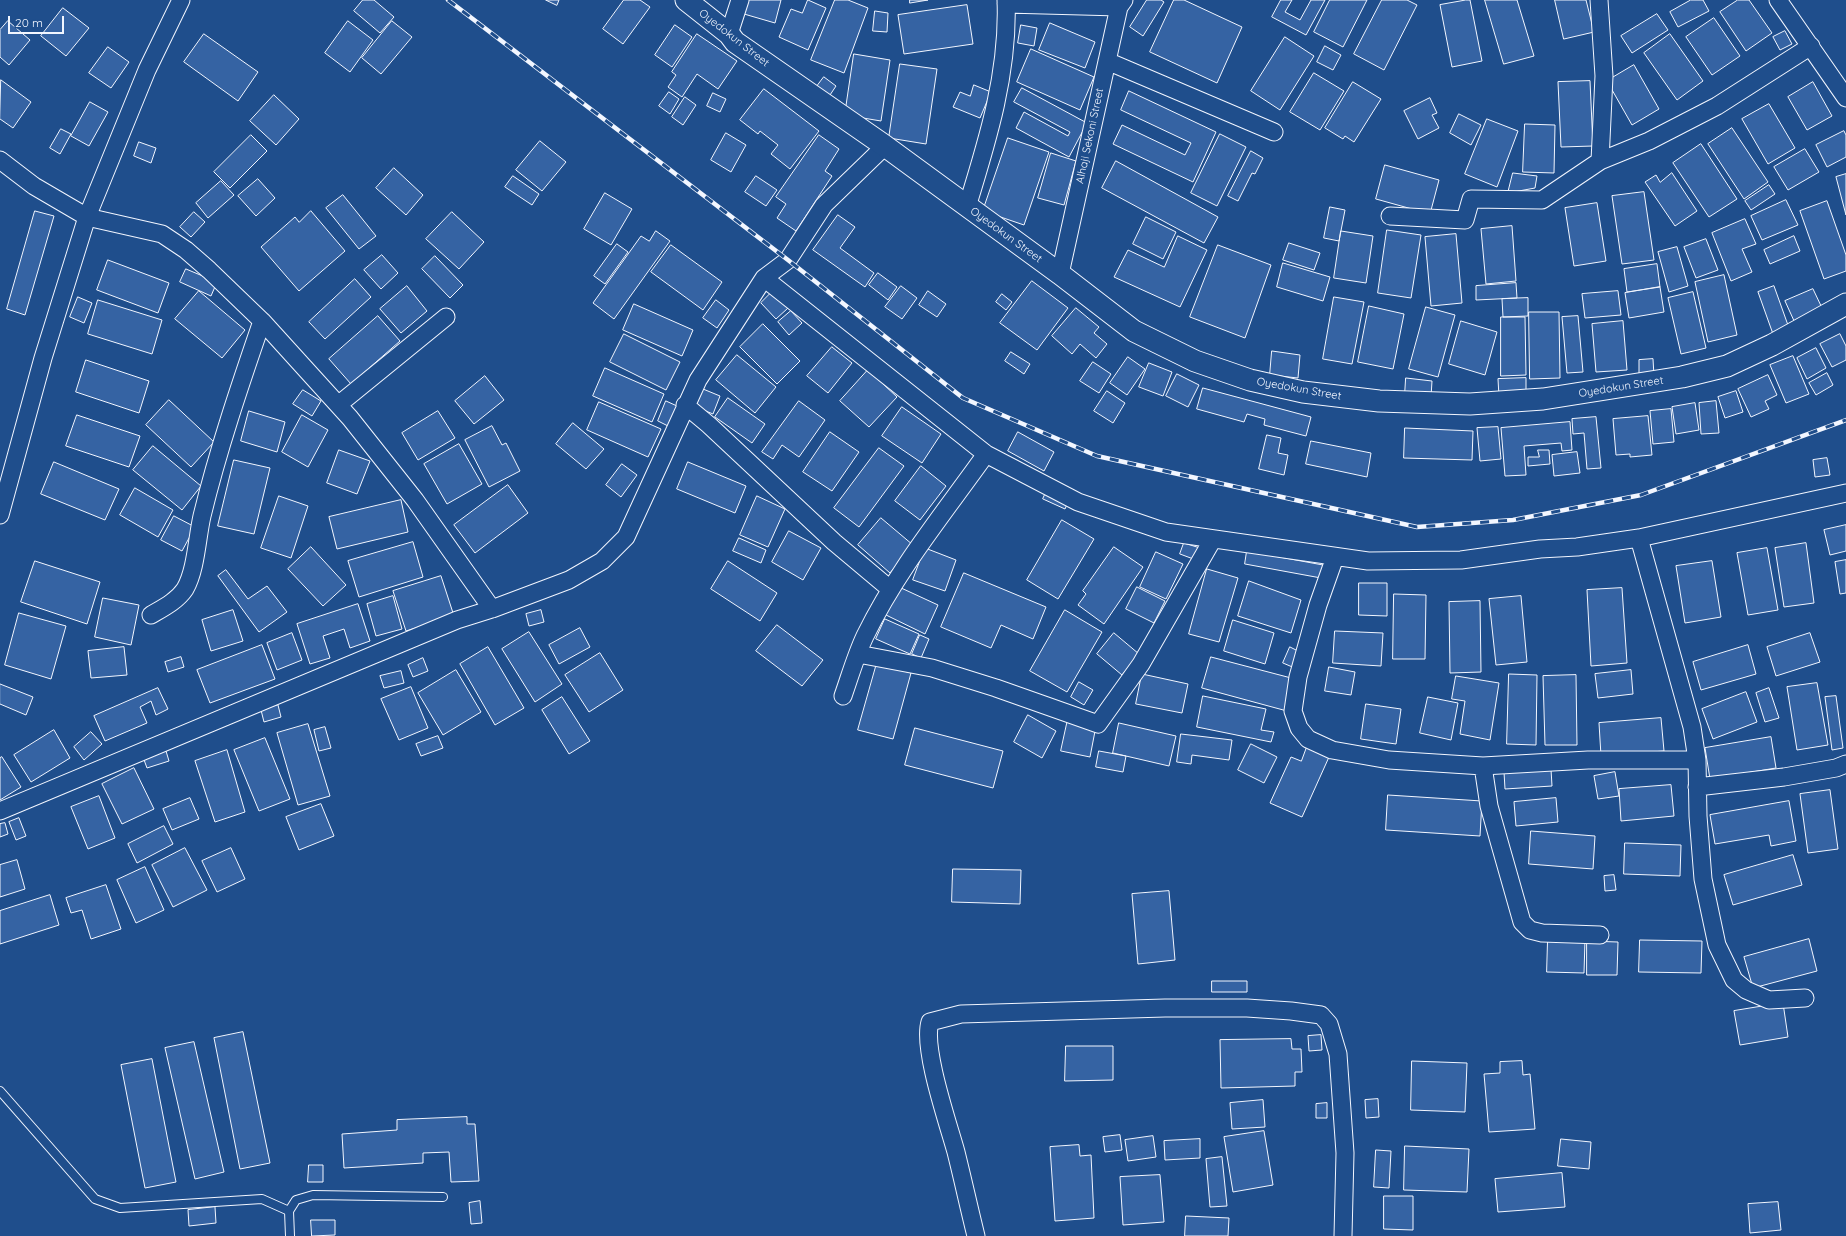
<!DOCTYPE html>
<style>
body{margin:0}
#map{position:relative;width:1846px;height:1236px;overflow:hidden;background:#1f4e8c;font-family:Quicksand,sans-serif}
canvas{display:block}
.scale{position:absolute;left:8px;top:16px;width:56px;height:18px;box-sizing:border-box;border:2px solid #f2f6ff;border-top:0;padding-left:5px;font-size:12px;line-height:14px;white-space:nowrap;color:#f2f6ff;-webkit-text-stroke:3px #1f4e8c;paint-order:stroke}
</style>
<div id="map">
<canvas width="1846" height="1236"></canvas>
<div class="scale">20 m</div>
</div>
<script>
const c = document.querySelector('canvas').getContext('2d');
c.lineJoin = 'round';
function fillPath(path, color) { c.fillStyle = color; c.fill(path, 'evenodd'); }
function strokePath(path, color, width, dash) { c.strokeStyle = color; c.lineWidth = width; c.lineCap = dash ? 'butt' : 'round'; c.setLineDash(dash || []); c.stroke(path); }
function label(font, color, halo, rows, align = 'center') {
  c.font = font + ' Quicksand,sans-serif'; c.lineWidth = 3; c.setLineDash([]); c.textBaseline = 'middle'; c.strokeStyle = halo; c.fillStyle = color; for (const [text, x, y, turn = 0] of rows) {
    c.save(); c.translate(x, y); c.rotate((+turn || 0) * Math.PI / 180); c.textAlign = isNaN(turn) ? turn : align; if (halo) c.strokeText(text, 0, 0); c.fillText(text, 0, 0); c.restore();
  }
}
const building = new Path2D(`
 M363,0H374L394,17L380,33L354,11Z
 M546,0H559L557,5Z
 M624,0H640L650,7L623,44L603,29Z
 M747,0H781L775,23L744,14Z
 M808,0L826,8L808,50L779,37L791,9L802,13Z
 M835,0H848L868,8L844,73L811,60Z
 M910,0H928L910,3Z
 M1147,0H1161L1164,2L1143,36L1130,27Z
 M1174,0H1184L1242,27L1217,83L1150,52Z
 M1281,0H1292L1285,12L1300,20L1311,0H1325L1306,35L1272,17Z
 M1330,0H1367L1343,47L1314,32Z
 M1382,0H1407L1417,5L1384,70L1354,54Z
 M1466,0H1470L1482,61L1452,67L1440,5Z
 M1485,0H1517L1534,56L1504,64Z
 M1555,0H1586L1594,32L1564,39Z
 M1691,0H1703L1709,11L1678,27L1670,12Z
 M1738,0H1749L1772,33L1746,51L1720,12Z
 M967,5L973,44L904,54L898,15Z
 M63,8L89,28L66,56L41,36Z
 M875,11L888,13L887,32L873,31Z
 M1657,14L1668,30L1632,53L1621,36Z
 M1714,18L1740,56L1712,75L1686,37Z
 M8,21L30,40L9,65L0,57V30Z
 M348,21L373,40L350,72L325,53Z
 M392,21L412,37L381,74L362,58Z
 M1050,23L1095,42L1085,68L1039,50Z
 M675,25L692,37L672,67L655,55Z
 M1021,25L1037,28L1034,46L1018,43Z
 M1785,31L1792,44L1780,50L1773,37Z
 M204,34L258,72L238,101L184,62Z
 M697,34L737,61L718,89L697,74L682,97L668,87L676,75L672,72Z
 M1670,34L1703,81L1677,100L1644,53Z
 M1285,37L1314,56L1280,110L1251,91Z
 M1325,46L1341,55L1333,70L1317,62Z
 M108,47L129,62L111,88L89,73Z
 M1031,49L1094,77L1080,110L1017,82Z
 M854,54L890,60L881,121L845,115Z
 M900,64L937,69L926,144L889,138Z
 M1634,65L1659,109L1632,125L1607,81Z
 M1314,73L1344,91L1320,130L1290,112Z
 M824,77L836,86L828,98L815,89Z
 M1,80L31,102L13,128L0,119Z
 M1590,81L1593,146L1561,147L1558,82Z
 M1353,82L1381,99L1354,142L1345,136L1343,139L1325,128Z
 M1813,82L1832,116L1807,130L1788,97Z
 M974,85L991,92L980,118L953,107L960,92L970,96Z
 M1022,88L1087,123L1069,157L1016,128L1024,112L1068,136L1070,132L1014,102Z
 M764,89L819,131L790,169L771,154L778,145L760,131L758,134L740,120Z
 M1129,91L1216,132L1193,182L1113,144L1122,125L1185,155L1191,143L1121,110Z
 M669,92L679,99L670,114L659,106Z
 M713,93L726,99L720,112L707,106Z
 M274,95L299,119L276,145L250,121Z
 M685,97L696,105L683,125L672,117Z
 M1430,98L1437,113L1432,115L1439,128L1418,139L1404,111Z
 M90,102L108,112L89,146L71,136Z
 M1769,104L1795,148L1768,164L1742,119Z
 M1459,114L1481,125L1471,145L1450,133Z
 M1487,119L1518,131L1497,187L1465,174Z
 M1525,124L1555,125L1554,173L1523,172Z
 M1732,128L1768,182L1744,199L1708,144Z
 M61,129L71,134L60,154L50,148Z
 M1844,131L1846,135V157L1827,167L1816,145Z
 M726,133L746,145L731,172L711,160Z
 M1220,134L1246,147L1217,206L1191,193Z
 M251,135L267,151L230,188L214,172Z
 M819,135L839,149L825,171L832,176L796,231L777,218L786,204L776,197Z
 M1008,138L1049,152L1024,225L983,211Z
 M540,141L566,162L542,191L516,170Z
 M139,142L156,148L151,163L134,156Z
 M1701,144L1737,199L1709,217L1673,163Z
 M1805,149L1819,172L1788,190L1774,167Z
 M1251,151L1263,158L1255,174L1252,173L1238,201L1228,196Z
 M1051,153L1076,161L1064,205L1038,198Z
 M1116,161L1218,217L1204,243L1102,188Z
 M1385,165L1439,180L1430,214L1376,199Z
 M394,168L423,195L406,215L376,188Z
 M1513,173L1537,176L1535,188L1508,193Z
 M1672,173L1697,211L1675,226L1645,182L1656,175L1660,182Z
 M1846,174V215L1836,177Z
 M513,176L539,194L532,205L505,187Z
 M756,176L777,190L766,206L745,192Z
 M258,179L275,198L256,216L238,196Z
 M221,181L234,195L208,218L196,203Z
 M1769,185L1775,194L1751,210L1745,201Z
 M1644,192L1654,260L1622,264L1612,196Z
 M605,193L632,209L611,245L584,229Z
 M343,195L376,236L359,249L326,208Z
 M1786,200L1798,225L1762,240L1751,216Z
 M1827,201L1846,255V271L1824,279L1800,211Z
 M1597,203L1606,261L1574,266L1565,208Z
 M1330,207L1345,210L1339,241L1324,238Z
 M35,211L54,216L25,315L7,309Z
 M311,211L345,251L299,291L261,247L295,217L299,222Z
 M194,212L205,222L191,237L180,227Z
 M452,212L484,242L459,269L426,239Z
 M838,215L855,227L840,248L874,273L865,287L813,250Z
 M1146,217L1176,232L1163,259L1133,244Z
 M1745,219L1756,244L1742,249L1752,272L1731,281L1712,233Z
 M1512,226L1516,281L1486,284L1481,229Z
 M1387,230L1421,235L1411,298L1378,293Z
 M656,231L670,241L614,319L593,303L641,236L649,241Z
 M1341,231L1373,236L1366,283L1334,278Z
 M1456,234L1462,303L1431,306L1425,237Z
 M1178,236L1207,250L1180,307L1114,277L1128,250L1164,267Z
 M1794,236L1800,251L1770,264L1764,250Z
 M1706,239L1718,270L1696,278L1684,247Z
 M1289,243L1320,253L1314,270L1283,260Z
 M617,244L628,252L605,284L594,276Z
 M671,245L722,282L703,310L651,272Z
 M1218,245L1271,265L1245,338L1190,317Z
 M1677,247L1688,286L1669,292L1658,252Z
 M382,255L398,273L381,289L364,270Z
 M435,256L463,285L450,298L422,269Z
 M108,260L169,283L158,313L97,290Z
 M1283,263L1330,277L1323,301L1277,287Z
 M1657,264L1660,287L1627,292L1624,269Z
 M186,269L217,282L211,296L180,282Z
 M878,273L897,287L888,300L869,285Z
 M1724,275L1737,335L1708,342L1695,282Z
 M355,279L371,297L325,339L309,322Z
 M1032,281L1068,308L1037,350L1000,323Z
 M1516,283L1517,298L1476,300V286Z
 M407,286L427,311L401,333L380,309Z
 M901,286L917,298L902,319L885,307Z
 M1774,286L1789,328L1773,334L1758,292Z
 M1660,287L1664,312L1629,318L1625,293Z
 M1813,289L1823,310L1795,323L1785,301Z
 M199,291L245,330L222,358L175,319Z
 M928,291L946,304L937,317L919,305Z
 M1618,291L1621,315L1585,318L1582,294Z
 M772,292L788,308L776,319L761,303Z
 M1693,292L1706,348L1681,354L1668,298Z
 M1002,294L1012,302L1006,310L996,302Z
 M78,297L92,303L84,323L70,317Z
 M1334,297L1364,302L1352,364L1323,359Z
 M1528,298V316L1503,317L1502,299Z
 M98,300L162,320L152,354L88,334Z
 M716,300L729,310L717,328L703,318Z
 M634,304L693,330L682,356L623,330Z
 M1369,306L1404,314L1393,369L1358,362Z
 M1426,307L1455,315L1438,377L1409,369Z
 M1076,308L1099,327L1094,333L1107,344L1096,358L1080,344L1072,354L1052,336Z
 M791,311L802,323L789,335L778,322Z
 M1529,312H1559L1560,378L1530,379Z
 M378,316L400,341L351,384L329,359Z
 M1578,316L1583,372L1567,373L1562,317Z
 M1501,317H1525L1526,375L1501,376Z
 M1461,321L1497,332L1485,375L1449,364Z
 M1623,321L1627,370L1596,372L1592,324Z
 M763,324L800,361L777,384L740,347Z
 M624,334L680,362L666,390L610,362Z
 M1840,334L1846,346V360L1832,367L1820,344Z
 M832,347L852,363L828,393L807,376Z
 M1816,348L1826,368L1807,379L1797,358Z
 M1272,351L1300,355L1298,378L1270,375Z
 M1011,352L1030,364L1024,374L1005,361Z
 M737,355L776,387L755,413L716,380Z
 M1793,356L1809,394L1786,403L1770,365Z
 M1128,357L1145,369L1127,395L1110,383Z
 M1653,359L1654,376H1639V360Z
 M86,360L149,381L139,413L76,392Z
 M1093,362L1111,374L1099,393L1080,381Z
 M1149,363L1172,372L1163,396L1139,387Z
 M605,368L664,394L652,422L593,396Z
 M868,370L897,397L869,427L840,401Z
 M1827,373L1833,385L1816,395L1809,383Z
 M1177,374L1199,385L1188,407L1166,396Z
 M1768,375L1777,395L1765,401L1769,409L1751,417L1738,389Z
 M485,376L504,400L474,424L455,401Z
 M1406,378L1432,381L1431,397L1405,395Z
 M1526,378V396L1499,397L1498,379Z
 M1203,388L1311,417L1306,436L1264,425L1265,419L1247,414L1244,422L1197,409Z
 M703,389L720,396L713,414L696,407Z
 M303,390L321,401L312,416L293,404Z
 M1107,391L1125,403L1113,423L1094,411Z
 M1736,391L1743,412L1725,418L1718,397Z
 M728,398L765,424L752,443L715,417Z
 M169,400L214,442L191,467L146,425Z
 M666,401L677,406L668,426L658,421Z
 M799,401L825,420L799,457L782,445L773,459L762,452Z
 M1716,401L1719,433L1701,434L1699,403Z
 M599,402L661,429L648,457L587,430Z
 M1695,403L1699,430L1676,434L1672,407Z
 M902,407L941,434L922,463L882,436Z
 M1671,409L1674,442L1653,444L1650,411Z
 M249,411L285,422L277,452L241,441Z
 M438,411L455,438L418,460L402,433Z
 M77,415L140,436L129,467L66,446Z
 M302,415L328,430L308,467L282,452Z
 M1648,416L1652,455L1630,457V454L1616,455L1613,419Z
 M1596,417L1601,468L1587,469L1584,433L1573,434L1572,419Z
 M1570,422L1572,450L1562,451L1561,443L1524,446L1526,475L1505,476L1501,428Z
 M573,423L604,449L586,469L556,444Z
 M492,426L502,445L506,443L520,471L489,487L465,440Z
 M1498,427L1501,459L1480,461L1477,428Z
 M1405,428L1473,431L1472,460L1404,458Z
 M830,432L859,452L832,491L803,472Z
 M1018,432L1054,452L1044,471L1008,451Z
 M1267,435L1281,438L1278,453L1288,455L1284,475L1259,469Z
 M1311,441L1371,453L1367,477L1306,464Z
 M459,444L482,484L447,504L424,464Z
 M153,446L201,486L182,510L133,470Z
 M879,448L904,466L859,527L834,508Z
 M339,450L370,461L357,494L327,483Z
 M1538,450H1549L1550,464L1528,466V457H1539Z
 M1577,452L1580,473L1554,476L1552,455Z
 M1827,458L1830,475L1815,477L1813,460Z
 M234,460L270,468L254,534L218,526Z
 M54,462L119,489L105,520L41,494Z
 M688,462L746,486L735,513L677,489Z
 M622,464L637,475L621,497L606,485Z
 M921,466L946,486L920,520L895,501Z
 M508,485L528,513L475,553L454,525Z
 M135,488L173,510L158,537L120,515Z
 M1047,490L1069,500L1065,509L1043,499Z
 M279,496L308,506L291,558L261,548Z
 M757,496L785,509L768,547L740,535Z
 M401,500L408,532L337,549L329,517Z
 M174,516L195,527L182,551L161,540Z
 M881,518L913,545L890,573L858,545Z
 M1062,520L1094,539L1058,599L1027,580Z
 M1846,525V551L1830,555L1824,530Z
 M789,531L821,548L803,580L772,562Z
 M739,538L766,550L761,563L733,551Z
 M413,542L423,577L359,597L348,561Z
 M1184,543L1200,548L1196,560L1180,554Z
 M1806,543L1814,603L1784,607L1775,548Z
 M311,547L346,585L323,606L288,569Z
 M1114,547L1143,567L1104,624L1078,605L1086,594L1083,591Z
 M925,548L956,560L945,591L913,580Z
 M1767,548L1778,610L1748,615L1737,553Z
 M1247,551L1323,565L1321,578L1245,564Z
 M1156,552L1183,564L1166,599L1140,587Z
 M1846,560V593L1840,594L1835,562Z
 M35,561L100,582L87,624L21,602Z
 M728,561L777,593L760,621L711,589Z
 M1712,561L1721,617L1685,623L1676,566Z
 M1207,569L1238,578L1219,642L1189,634Z
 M226,570L248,599L267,586L287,612L259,632L218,576Z
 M964,573L1046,607L1033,639L1001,625L991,648L941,627Z
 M441,576L454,616L406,631L393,591Z
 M1249,581L1301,600L1291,633L1238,616Z
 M1359,583H1387V616L1359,615Z
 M899,587L938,605L925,634L886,615Z
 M1137,587L1165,601L1154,623L1126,609Z
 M1622,588L1627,663L1591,666L1587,590Z
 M1394,594L1426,595L1425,659H1393Z
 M393,596L402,629L376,636L367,604Z
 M1521,596L1527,662L1496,665L1489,599Z
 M103,598L139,605L131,645L95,637Z
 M1480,601L1481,672L1450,673L1449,602Z
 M358,604L370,641L350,648L344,629L323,636L330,658L310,664L297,624Z
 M233,610L243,641L211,651L202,620Z
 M541,610L544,622L529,626L526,614Z
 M1065,610L1102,632L1067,692L1030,671Z
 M19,613L66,626L51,679L5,665Z
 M885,619L919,634L910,654L876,639Z
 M1233,620L1274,633L1265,664L1224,651Z
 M777,625L823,660L802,686L756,651Z
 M580,628L590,647L559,664L549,645Z
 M1335,631L1383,633L1381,666L1333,663Z
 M529,632L562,684L535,702L502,649Z
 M292,633L302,660L277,670L267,643Z
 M1114,633L1139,654L1122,675L1097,654Z
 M1810,633L1820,662L1776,676L1767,647Z
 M920,635L929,639L921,658L912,654Z
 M262,645L275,679L210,703L197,670Z
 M1748,645L1756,674L1701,690L1693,662Z
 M124,647L127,675L91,678L88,651Z
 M488,647L524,708L495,725L460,664Z
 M1290,647L1304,654L1297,669L1283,663Z
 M600,653L623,690L589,712L565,675Z
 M181,657L184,667L168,672L165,662Z
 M1211,657L1295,679L1287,711L1202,688Z
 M423,658L428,671L413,677L408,665Z
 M877,663L911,673L893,739L858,730Z
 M1329,667L1355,672L1351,695L1325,691Z
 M456,670L481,712L443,735L418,693Z
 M1631,670L1633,694L1598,698L1595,674Z
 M401,671L404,683L384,688L380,676Z
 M1142,674L1188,684L1182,713L1136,704Z
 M1509,674L1537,675L1536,745L1507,744Z
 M1576,675L1577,745H1545L1543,676Z
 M1456,676L1499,683L1490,740L1460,734L1465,701L1452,699Z
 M1079,682L1093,690L1084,705L1071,697Z
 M1817,683L1828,745L1797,750L1787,687Z
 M0,684L33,697L26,715L0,704Z
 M411,687L428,728L399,740L381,699Z
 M158,688L168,709L156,715L151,701L140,707L147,723L105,741L94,716Z
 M1769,688L1779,718L1765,722L1756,693Z
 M1746,692L1757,722L1713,739L1702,709Z
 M1203,696L1266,709L1261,730L1274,732L1271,742L1197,727Z
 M1836,696L1843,748L1832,750L1825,697Z
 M562,697L590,741L569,754L542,710Z
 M1428,697L1458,703L1451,740L1420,733Z
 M1366,704L1401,709L1396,744L1361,739Z
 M278,705L281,717L264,722L261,710Z
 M1028,715L1056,731L1042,758L1014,742Z
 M1661,718L1664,751L1601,756L1599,723Z
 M1068,719L1096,726L1090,757L1061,751Z
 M1119,723L1176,736L1169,766L1113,753Z
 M308,724L330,796L298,805L277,733Z
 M325,727L331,748L319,751L314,730Z
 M915,728L1003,751L993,788L905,765Z
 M54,730L70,758L31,782L14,755Z
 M91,732L102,744L84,760L74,747Z
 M1181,734L1232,740L1229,760L1192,755L1191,764L1177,762Z
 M438,736L443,748L421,756L416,744Z
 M1771,737L1776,768L1710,779L1705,748Z
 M265,738L290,799L259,811L234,750Z
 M1251,744L1277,757L1264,783L1238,770Z
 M1307,747L1329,757L1302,817L1270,803L1291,757L1301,761Z
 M227,750L245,812L215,822L195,761Z
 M166,751L169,761L147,768L143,757Z
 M1099,751L1126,756L1123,772L1096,767Z
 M2,757L21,787L0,800V758Z
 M134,768L154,809L122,824L102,784Z
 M1551,769L1552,786L1505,789L1504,772Z
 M1615,772L1619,796L1598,799L1594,776Z
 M1671,785L1674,816L1621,821L1619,789Z
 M1830,790L1838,849L1808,853L1800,794Z
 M1388,795L1482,801L1480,836L1386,830Z
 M99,796L115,838L88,849L71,807Z
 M190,798L199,819L172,830L163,809Z
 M1556,798L1558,822L1516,826L1514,802Z
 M1789,801L1796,841L1771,846L1769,835L1715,844L1710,815Z
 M321,804L334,836L299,850L286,817Z
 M19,818L26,836L16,840L9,822Z
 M5,823L8,834L0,837V824Z
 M164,826L173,844L137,863L128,844Z
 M1531,831L1595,836L1593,869L1529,864Z
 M1625,843L1681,845L1680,876L1624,874Z
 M185,848L207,890L173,907L152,865Z
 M231,848L245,879L217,892L202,861Z
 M1793,855L1802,885L1733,905L1724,875Z
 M17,860L25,889L0,897V865Z
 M145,867L164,910L136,923L117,880Z
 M953,869L1021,870L1020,904L952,902Z
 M1614,875L1616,890L1605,891L1604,876Z
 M106,885L121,929L91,939L82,910L71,913L66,898Z
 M1169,891L1175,960L1138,964L1132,894Z
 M50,895L59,925L0,944V911Z
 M1548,939L1585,940L1584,973L1547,972Z
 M1809,939L1817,971L1753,988L1744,957Z
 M1640,940L1702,941L1701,973L1639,972Z
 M1587,941L1618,942L1617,975H1587Z
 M1212,981H1247V992H1212Z
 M1783,1003L1788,1037L1740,1045L1734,1011Z
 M243,1032L270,1163L240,1169L214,1038Z
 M1321,1035L1322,1050L1309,1051L1308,1036Z
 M1291,1039L1292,1049H1301L1302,1072H1295V1086L1221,1088L1220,1040Z
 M194,1042L224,1172L195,1179L165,1048Z
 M1066,1046H1113V1080L1065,1081Z
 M152,1059L176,1182L145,1188L121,1065Z
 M1412,1061L1467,1063L1465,1112L1411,1110Z
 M1522,1061L1523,1075L1530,1074L1535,1129L1489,1132L1484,1074L1500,1073V1062Z
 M1378,1099L1379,1117L1366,1118L1365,1100Z
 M1263,1100L1265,1127L1232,1129L1230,1103Z
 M1327,1103V1118H1316V1104Z
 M467,1117V1124H475L479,1181L451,1182L449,1152L423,1153V1163L344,1168L342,1134L397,1130V1120Z
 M1264,1131L1273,1185L1233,1192L1224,1137Z
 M1120,1135L1122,1150L1105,1152L1103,1137Z
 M1153,1136L1156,1157L1128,1161L1125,1140Z
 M1200,1139V1158L1165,1160L1164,1141Z
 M1561,1139L1591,1142L1589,1169L1558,1166Z
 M1079,1145L1080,1156L1091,1155L1094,1218L1055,1221L1050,1147Z
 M1405,1146L1469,1149L1467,1192L1404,1190Z
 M1376,1150L1391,1151L1389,1188L1374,1187Z
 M1222,1157L1227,1206L1210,1207L1206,1159Z
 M309,1165H323V1182H308Z
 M1562,1173L1565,1207L1498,1212L1495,1179Z
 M1160,1175L1164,1222L1123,1225L1120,1177Z
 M1384,1196H1413V1230L1384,1229Z
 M480,1201L482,1223L471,1224L469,1203Z
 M1778,1202L1781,1230L1750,1233L1748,1204Z
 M215,1207L216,1223L189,1226L188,1210Z
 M1186,1216L1229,1218L1228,1236H1185Z
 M311,1220H335V1235L312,1236Z`);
const service = new Path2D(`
 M0,1091L95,1199L120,1208L262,1199L289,1211
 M290,1236L289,1211L296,1200L313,1195L443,1197`);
const minor = new Path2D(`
 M1599,0L1604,76L1600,161
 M1778,0L1846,98
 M1006,4L1119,7
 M729,34L740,0
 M1107,61L1274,132
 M0,160L34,186L87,217L162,234L186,250L209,270L262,321L350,418L415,500L492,609
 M967,207C988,139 1009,71 1006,0
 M1390,216L1465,220L1471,199L1542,200L1600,161L1649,141L1717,106L1811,46
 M1060,274L1119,7L1124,0
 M764,278L986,454L1078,502L1166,532L1368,561L1461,560L1540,549L1577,547L1639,538L1846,493
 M338,405L446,317
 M685,405L709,425L834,542L890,589
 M0,515L43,358L87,217L147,70L181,0
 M1639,538L1692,727L1697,760L1698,816L1703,879L1717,945L1734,980L1746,990L1769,1000L1805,998
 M1335,557L1318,605L1298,677L1293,711L1299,728L1308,739L1332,750L1389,760L1483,766L1588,760H1697
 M151,615C163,608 177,601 185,589C196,570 197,538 202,516C218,450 240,385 262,321
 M858,654L932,668L996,688L1098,724L1141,664L1213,539
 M843,696C850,676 856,655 865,636C897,570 944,513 986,454
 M1483,766L1489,806L1522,922L1530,930L1542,933L1600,935
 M1697,787L1784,777L1836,768L1846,764
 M0,811L457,620L492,609L569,580L602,561L626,537L698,380L764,278L788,260L824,205L885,146
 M976,1236C969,1208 963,1180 956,1152C948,1123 922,1048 930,1022L961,1014L1165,1008H1247L1291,1011L1321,1015L1329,1024L1338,1054L1345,1153L1343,1236`);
const tertiary = new Path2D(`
 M686,0L729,34L735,42L885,146L1060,274L1134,331L1195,361L1250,380L1303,392L1379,401L1470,404L1543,399L1682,377L1727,366L1772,345L1846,304`);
const rail = new Path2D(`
 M448,0L788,260L963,398L1097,456L1417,527L1513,520L1641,495L1846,420`);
const streetNames = [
 ["Oyedokun Street",734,38,38],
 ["Alhaji Sekoni Street",1090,136,-78],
 ["Oyedokun Street",1006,235,36],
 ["Oyedokun Street",1621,387,-9],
 ["Oyedokun Street",1299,389,10]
];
fillPath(building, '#3563a3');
strokePath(building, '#f2f6ff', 1);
strokePath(service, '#f2f6ff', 10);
strokePath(minor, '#f2f6ff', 19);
strokePath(tertiary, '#f2f6ff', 23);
strokePath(service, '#1f4e8c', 8);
strokePath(minor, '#1f4e8c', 17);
strokePath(tertiary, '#1f4e8c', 21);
strokePath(rail, '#f2f6ff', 4.5);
strokePath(rail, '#1f4e8c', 3, [9]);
label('11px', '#f2f6ff', '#1f4e8c', streetNames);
</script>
